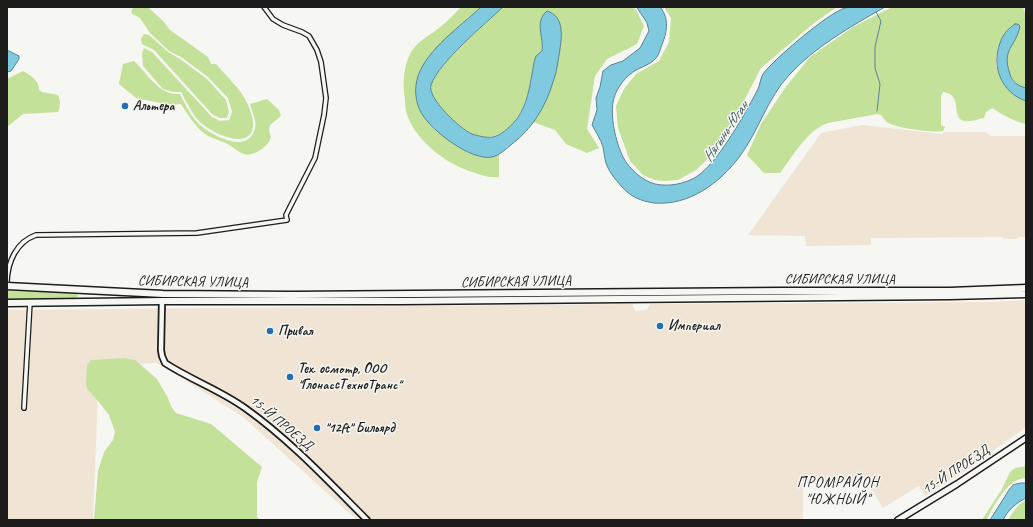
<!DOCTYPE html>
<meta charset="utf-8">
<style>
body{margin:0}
#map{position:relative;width:1033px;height:527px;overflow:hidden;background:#f6f6f2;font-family:Caveat,sans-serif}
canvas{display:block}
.frame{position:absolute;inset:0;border:8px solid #1c1c1c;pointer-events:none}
</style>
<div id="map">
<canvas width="1033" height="527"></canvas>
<div class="frame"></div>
</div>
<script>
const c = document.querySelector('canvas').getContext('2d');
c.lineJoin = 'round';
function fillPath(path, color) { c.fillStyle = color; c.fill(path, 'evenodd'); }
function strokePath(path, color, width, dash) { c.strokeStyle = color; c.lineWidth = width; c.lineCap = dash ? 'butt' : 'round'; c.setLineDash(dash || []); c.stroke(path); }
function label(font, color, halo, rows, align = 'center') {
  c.font = font + ' Caveat,sans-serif'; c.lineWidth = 3; c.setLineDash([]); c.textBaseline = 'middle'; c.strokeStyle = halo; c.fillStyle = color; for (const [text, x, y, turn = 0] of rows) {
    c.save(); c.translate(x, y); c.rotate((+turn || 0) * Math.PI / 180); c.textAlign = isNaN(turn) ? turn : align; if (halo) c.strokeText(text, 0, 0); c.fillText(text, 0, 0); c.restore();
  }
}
const built = new Path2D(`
 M862,125L943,134V132H985L991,136H1026V237H1018V239H1003V237L871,238V245L806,246L805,236L748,235L821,133Z
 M1026,300V427L965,471L925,496L919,486L883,508L865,478L803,484V520H357L242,416L157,363L99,366L93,520H7V310L632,304L635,311L647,310L650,304L994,302Z`);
const green = new Path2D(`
 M133,7H148L164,22L170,30L208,57L211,64H216C227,77 242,90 248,105C268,151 225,143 201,123C192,115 187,102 181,92H174L163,89L143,66L142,53L144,48L152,52L212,117L220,121L229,120L232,112L228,98L208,77L181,57L169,51L150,33L140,18L131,13Z
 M461,7H481L439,45L429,56L418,77L470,153L490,157L499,154V177C489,178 481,175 472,172C446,164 413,139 406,111C405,105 405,98 404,92C403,79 404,67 410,54C416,42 429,36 439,28C447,22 454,14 461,7Z
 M503,7H633L636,10L644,26L637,44L607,59L595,76L587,129L599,148L587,153L566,144L555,130L533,122C552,95 555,74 561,42L542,35L543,43L542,51C531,59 534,69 531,81C527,99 520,121 504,131C494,138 481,139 470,133C458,127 427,98 431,85C438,64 486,23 503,7Z
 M664,7H837L814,23L761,68L729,130L711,156L696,170L678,180L664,181L655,180L643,175L630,161L618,128L616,106L624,89L636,74L659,61L669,42L671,18Z
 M892,7H1023L1026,16V88C1018,86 1013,82 1010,74C1000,47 1020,45 1018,24L1011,26L998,49L996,57V66L1021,99L1026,101V124C1013,121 1003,115 992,108L986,112L984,118C978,119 971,122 965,121C950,120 964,94 943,92L941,96V125L945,127L943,131C934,133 894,128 887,122C884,120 883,117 881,115L877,114L828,123C808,129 792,157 780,173H764L747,155L761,124L785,88L810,57L853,27Z
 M144,34L149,35L168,52L180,59L207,79L226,100L229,112L227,118H220L213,115L154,50L142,44L141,39Z
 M134,61C147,73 159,96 180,94C185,104 190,115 198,123C210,135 249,156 255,128C257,122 252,111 250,104L267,99L279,110L281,116L270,125L269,130L271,137L269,142L262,149L255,153L247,155L241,153L228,144L208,136L200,130L190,118L181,104L170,105L136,98L119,84L123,64Z
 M23,71C31,76 39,80 39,90L42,92L58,95C60,99 61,107 58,112L23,114L7,127V79Z
 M7,291L77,293L78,296L76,299H7Z
 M125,358L135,360L157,379L167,396L172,408L176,413L211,424L262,467L257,482V517L260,520H94L98,471L104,452L113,440L115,432L109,415L98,401L88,390L86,385L87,365L91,360Z
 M1026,466V478C1022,478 1017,480 1014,482C1004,488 991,509 987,520H982L1002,489L1010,472L1015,468Z
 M1026,500V520H1008C1013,512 1017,505 1026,500Z`);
const water = new Path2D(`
 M481,7H503C485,24 439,62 431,85C427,98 460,129 472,134C478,136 486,138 493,137C501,135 509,128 515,121C524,111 529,93 531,79C533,71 533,63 536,56L542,51C544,37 534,22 547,11C564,16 562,35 560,49C558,60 557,72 553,82C546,106 532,129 512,144C506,149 500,155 492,157C471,161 432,131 422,114C415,103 414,88 418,76C428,48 460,27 481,7Z
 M637,7H660C670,19 667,33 661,47C660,50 659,55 656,58C651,64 642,67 636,70C626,76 617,87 614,98C609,114 616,143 623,157C629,169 643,181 655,184C669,187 684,184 696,177C717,164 745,114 757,91C760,86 760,79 763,74C774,59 828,13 845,8C853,5 875,7 885,7C850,27 816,46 789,75C767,99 759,130 740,156C720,183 689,206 654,203C641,201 631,197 622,187C615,179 607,170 605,159C604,155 604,151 603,147C601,140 596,132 592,125L597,110L596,98L600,87L603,71L611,65L623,61L640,48L649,31L647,23Z
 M1015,24H1018L1020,26C1016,47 1001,49 1010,74C1012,82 1018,86 1026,88V101C1002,93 991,67 1000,43C1003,35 1007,29 1015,24Z
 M7,50L19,56V59L11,71L7,72Z
 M1021,483H1026V498C1016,503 1008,510 1003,520H990L1009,490L1013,485Z`);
const stream = new Path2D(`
 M876,12L881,21L875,47V68L880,84L877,111`);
const minor = new Path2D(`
 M7,281C8,262 16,242 36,235L197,233L287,220L286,215L289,209L315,158L324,115L326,98L321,62L317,50L309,36L302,32L283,25L273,19L264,7
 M24,408L30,302`);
const tertiary = new Path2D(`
 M162,301L161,350L162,356L165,363C191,380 220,390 245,408C290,440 328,481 367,520`);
const secondary = new Path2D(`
 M898,520L957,484L1026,438`);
const primary = new Path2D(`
 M7,286L163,294L292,295L783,291H950L1026,288
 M7,303L162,301H402L950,296L1026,294`);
const markers = [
 [125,106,4,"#1f6fb2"],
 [660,326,4,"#1f6fb2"],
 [270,331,4,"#1f6fb2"],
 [290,377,4,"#1f6fb2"],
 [317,428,4,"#1f6fb2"]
];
const poiNames = [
 ["Альтера",133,106],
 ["Империал",668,326],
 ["Привал",278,331],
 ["Тех. осмотр, ООО",298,369],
 ["\"ГлонассТехноТранс\"",298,385],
 ["\"12ft\" Бильярд",325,428]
];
const streetNames = [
 ["СИБИРСКАЯ УЛИЦА",840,279],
 ["СИБИРСКАЯ УЛИЦА",193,282,1],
 ["СИБИРСКАЯ УЛИЦА",516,282,-1],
 ["15-Й ПРОЕЗД",281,423,40],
 ["15-Й ПРОЕЗД",956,470,-33]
];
const waterNames = [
 ["Нягынь-Юган",726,132,-56]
];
const neighbourhoodNames = [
 ["ПРОМРАЙОН",838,483],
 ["\"ЮЖНЫЙ\"",838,500]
];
fillPath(built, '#f0e4d5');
fillPath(green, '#c4e199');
fillPath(water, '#80cae0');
strokePath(water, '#588492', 1);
strokePath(stream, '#588492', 1);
strokePath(minor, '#1c1c1c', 6);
strokePath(tertiary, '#1c1c1c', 8);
strokePath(secondary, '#1c1c1c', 8);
strokePath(primary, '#1c1c1c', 9);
strokePath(minor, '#f6f6f2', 3.5);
strokePath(tertiary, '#f6f6f2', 4.5);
strokePath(secondary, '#f6f6f2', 5);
strokePath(primary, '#f6f6f2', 6);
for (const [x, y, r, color] of markers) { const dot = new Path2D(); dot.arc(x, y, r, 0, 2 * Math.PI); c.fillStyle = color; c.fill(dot); strokePath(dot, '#f6f6f2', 1.5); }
label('bold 14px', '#1c1c1c', '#f6f6f2', poiNames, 'left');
label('14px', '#1c1c1c', '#f6f6f2', streetNames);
label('italic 15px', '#3f5961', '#f6f6f2', waterNames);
c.letterSpacing = '1px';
label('15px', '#1c1c1c', '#f6f6f2', neighbourhoodNames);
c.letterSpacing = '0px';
</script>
